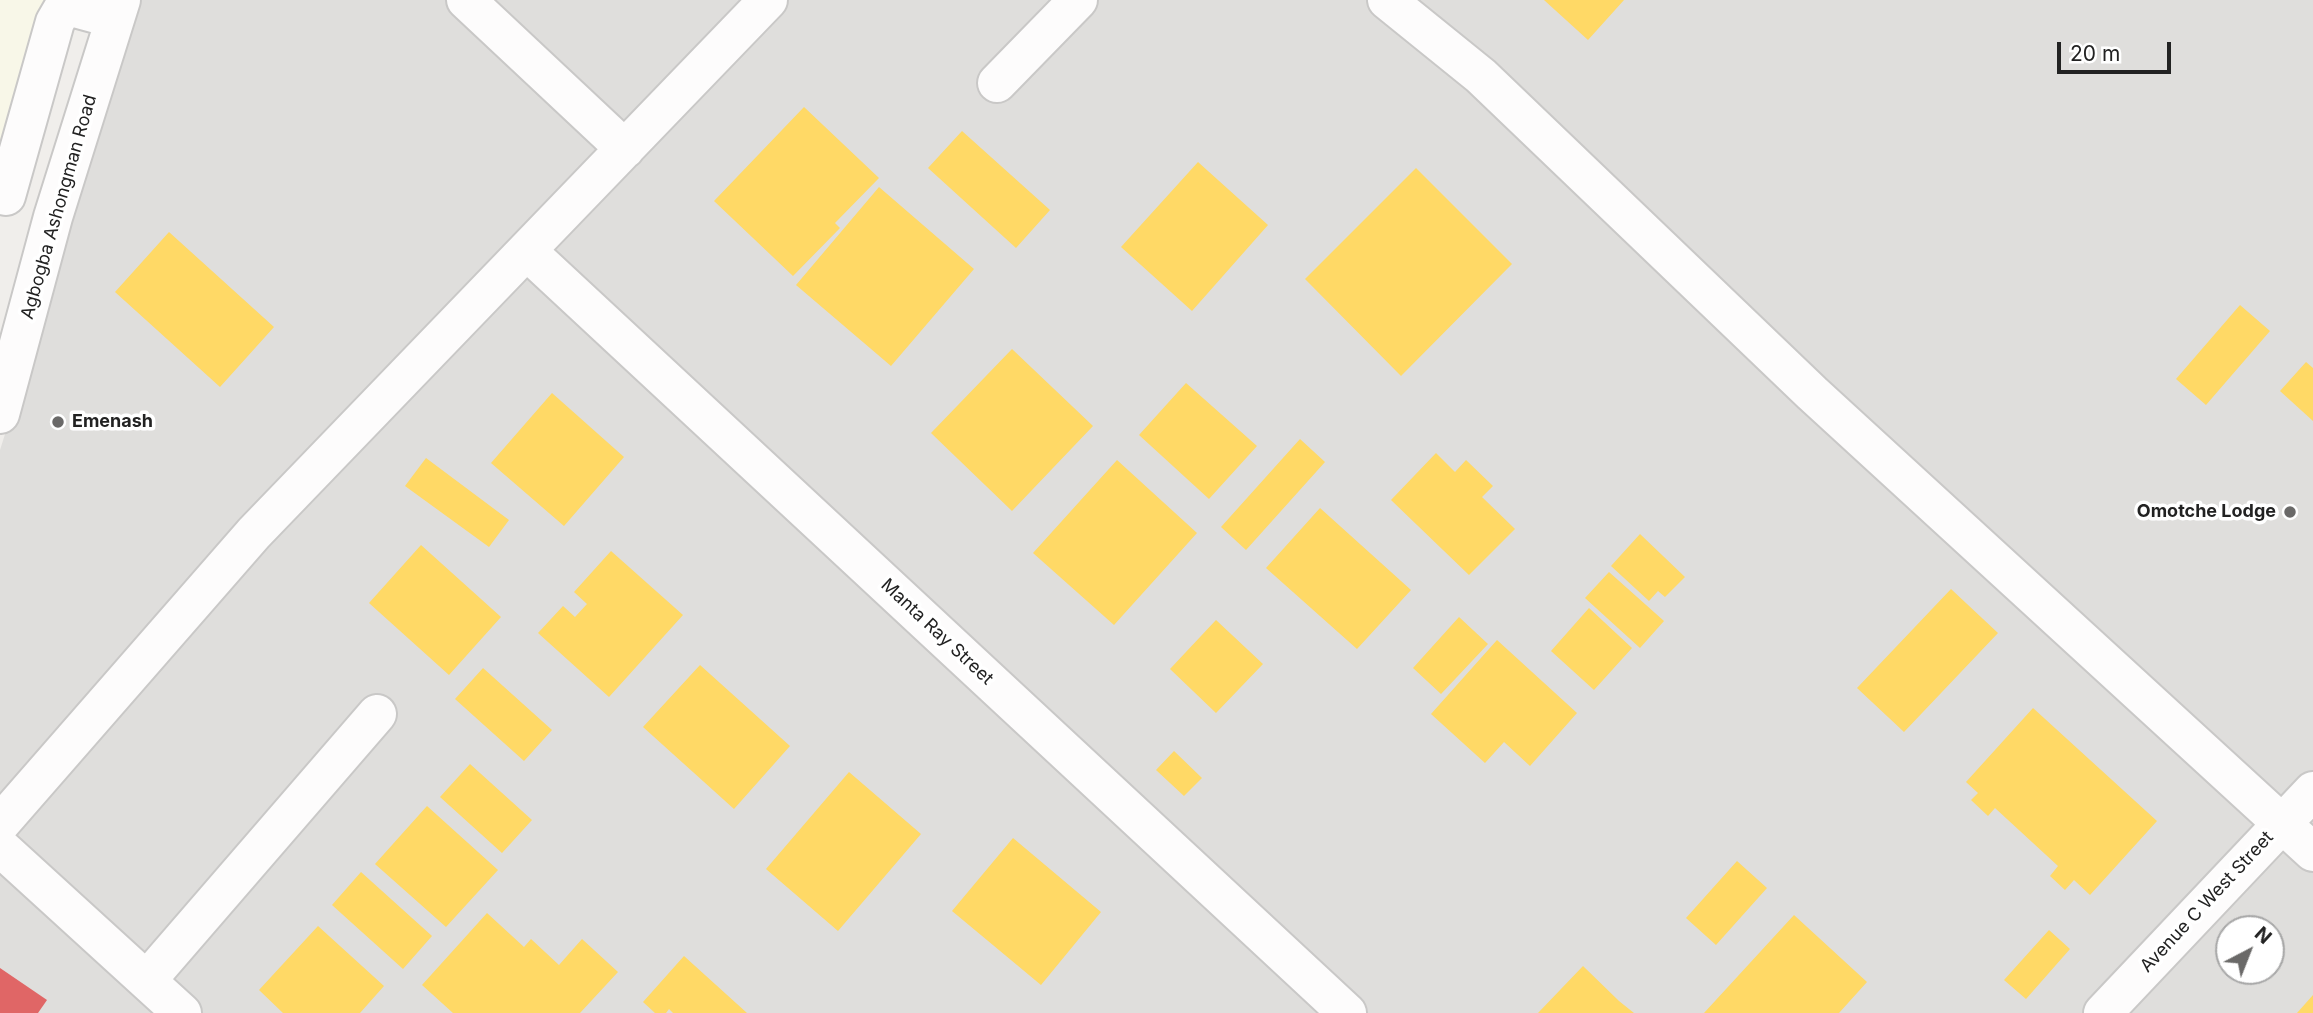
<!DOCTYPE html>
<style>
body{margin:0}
#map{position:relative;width:2313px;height:1013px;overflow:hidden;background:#f0eeeb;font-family:Inter,sans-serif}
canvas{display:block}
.north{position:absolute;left:2215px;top:915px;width:70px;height:70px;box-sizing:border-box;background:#fff;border:2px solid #a7a7a7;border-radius:50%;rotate:42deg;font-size:19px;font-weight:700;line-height:28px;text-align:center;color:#222}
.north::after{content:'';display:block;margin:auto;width:24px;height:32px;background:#6a6968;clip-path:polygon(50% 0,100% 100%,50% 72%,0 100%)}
.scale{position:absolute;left:2057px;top:42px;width:114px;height:32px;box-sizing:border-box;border:4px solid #222;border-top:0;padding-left:9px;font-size:21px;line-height:24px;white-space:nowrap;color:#222;-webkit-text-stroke:5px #fff;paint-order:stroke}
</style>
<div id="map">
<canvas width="2313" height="1013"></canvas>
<div class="north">N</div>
<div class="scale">20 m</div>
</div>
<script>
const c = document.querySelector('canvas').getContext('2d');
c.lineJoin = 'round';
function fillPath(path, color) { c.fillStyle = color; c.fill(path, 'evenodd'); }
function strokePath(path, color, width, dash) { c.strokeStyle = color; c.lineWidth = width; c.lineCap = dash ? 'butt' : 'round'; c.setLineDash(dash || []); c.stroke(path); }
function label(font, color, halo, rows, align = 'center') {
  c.font = font + ' Inter,sans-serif'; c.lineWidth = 7; c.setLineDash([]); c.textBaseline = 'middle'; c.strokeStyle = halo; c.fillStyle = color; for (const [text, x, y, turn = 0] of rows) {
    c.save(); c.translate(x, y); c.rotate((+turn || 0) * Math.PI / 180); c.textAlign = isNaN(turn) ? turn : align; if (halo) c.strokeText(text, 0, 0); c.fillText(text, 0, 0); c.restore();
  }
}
const residential = new Path2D(`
 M142,0H2313V1013H0V450ZM2229,929H2271V971H2229Z`);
const education = new Path2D(`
 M0,0H45L0,155Z`);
const homes = new Path2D(`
 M1544,0H1624L1588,40Z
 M804,107L879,178L835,223L840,228L793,276L714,201Z
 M962,131L1050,210L1016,248L928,168Z
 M1198,162L1268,225L1192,311L1121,247Z
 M1416,168L1512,264L1401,376L1305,279Z
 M879,187L974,269L891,366L796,285Z
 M169,232L274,327L220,387L115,292Z
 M2240,305L2270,331L2206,405L2176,379Z
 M1012,349L1093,426L1012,511L931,433Z
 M2306,362L2313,368V421L2280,391Z
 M1186,383L1257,446L1209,499L1139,435Z
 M552,393L624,457L564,526L491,463Z
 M1300,439L1325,462L1246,550L1221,527Z
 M1436,453L1455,472L1466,460L1493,486L1482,497L1515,529L1469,575L1391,500Z
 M426,458L509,520L489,547L405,486Z
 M1117,460L1197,533L1114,625L1033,553Z
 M1320,508L1411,590L1357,649L1266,568Z
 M1640,534L1685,577L1665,597L1658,591L1649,601L1611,566Z
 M421,545L501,617L449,675L369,603Z
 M611,551L683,615L609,697L538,633L563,606L575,617L587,604L574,592Z
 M1609,572L1664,621L1640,648L1585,598Z
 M1951,589L1998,633L1904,732L1857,688Z
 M1589,608L1632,648L1594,690L1551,651Z
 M1459,617L1488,644L1441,694L1413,668Z
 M1216,620L1263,664L1216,713L1170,669Z
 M1497,640L1577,713L1530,766L1504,742L1485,763L1431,714Z
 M700,665L790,746L734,809L643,727Z
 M483,668L552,730L524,761L455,699Z
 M2033,708L2157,821L2090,895L2074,880L2065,890L2050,876L2058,866L1995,808L1988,816L1971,800L1978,793L1966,782Z
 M1174,751L1202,778L1184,796L1156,770Z
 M470,764L532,820L502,853L440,797Z
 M849,772L921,834L838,931L766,869Z
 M427,806L498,870L446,927L375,864Z
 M1013,838L1101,912L1041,985L952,911Z
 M1737,861L1767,888L1716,945L1686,918Z
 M361,872L432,936L403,969L332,905Z
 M487,913L524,947L531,939L559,965L582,939L618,972L580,1013H453L422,985Z
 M1794,915L1867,982L1839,1013H1704Z
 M318,926L384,986L360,1013H283L259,990Z
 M2049,930L2070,949L2026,999L2004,980Z
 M684,956L747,1013H673L669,1009L666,1013H655L643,1002Z
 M1583,966L1619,1001L1634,1013H1538Z
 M2313,995V1013H2297Z`);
const shops = new Path2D(`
 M0,968L47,1000L38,1013H0Z`);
const minor = new Path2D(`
 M466,0L625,149
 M1387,0L1481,76L1812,393L2313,852
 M997,83L1078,0
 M6,196L55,22L62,10L71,7L115,19
 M527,251L1347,1013
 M0,414L53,217L121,0
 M0,824L254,533L768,0
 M0,847L182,1013
 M147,980L377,714
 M2103,1013L2313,791`);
const markers = [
 [58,422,7,"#6a6968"],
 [2290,512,7,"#6a6968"]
];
const streetNames = [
 ["Agbogba Ashongman Road",59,207,-74],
 ["Manta Ray Street",937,632,43],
 ["Avenue C West Street",2207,902,-47]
];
const poiNames = [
 ["Emenash",72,422],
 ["Omotche Lodge",2276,512,"right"]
];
fillPath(residential, '#dfdedc');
fillPath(education, '#f8f7e8');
fillPath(homes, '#ffd966');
fillPath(shops, '#e06666');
strokePath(minor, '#c9c8c7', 42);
strokePath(minor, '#fdfcfc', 38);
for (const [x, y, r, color] of markers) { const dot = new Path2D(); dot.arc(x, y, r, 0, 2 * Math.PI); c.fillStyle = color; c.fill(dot); strokePath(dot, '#fff', 2.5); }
label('18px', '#222', '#fff', streetNames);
label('bold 18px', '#222', '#fff', poiNames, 'left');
</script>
